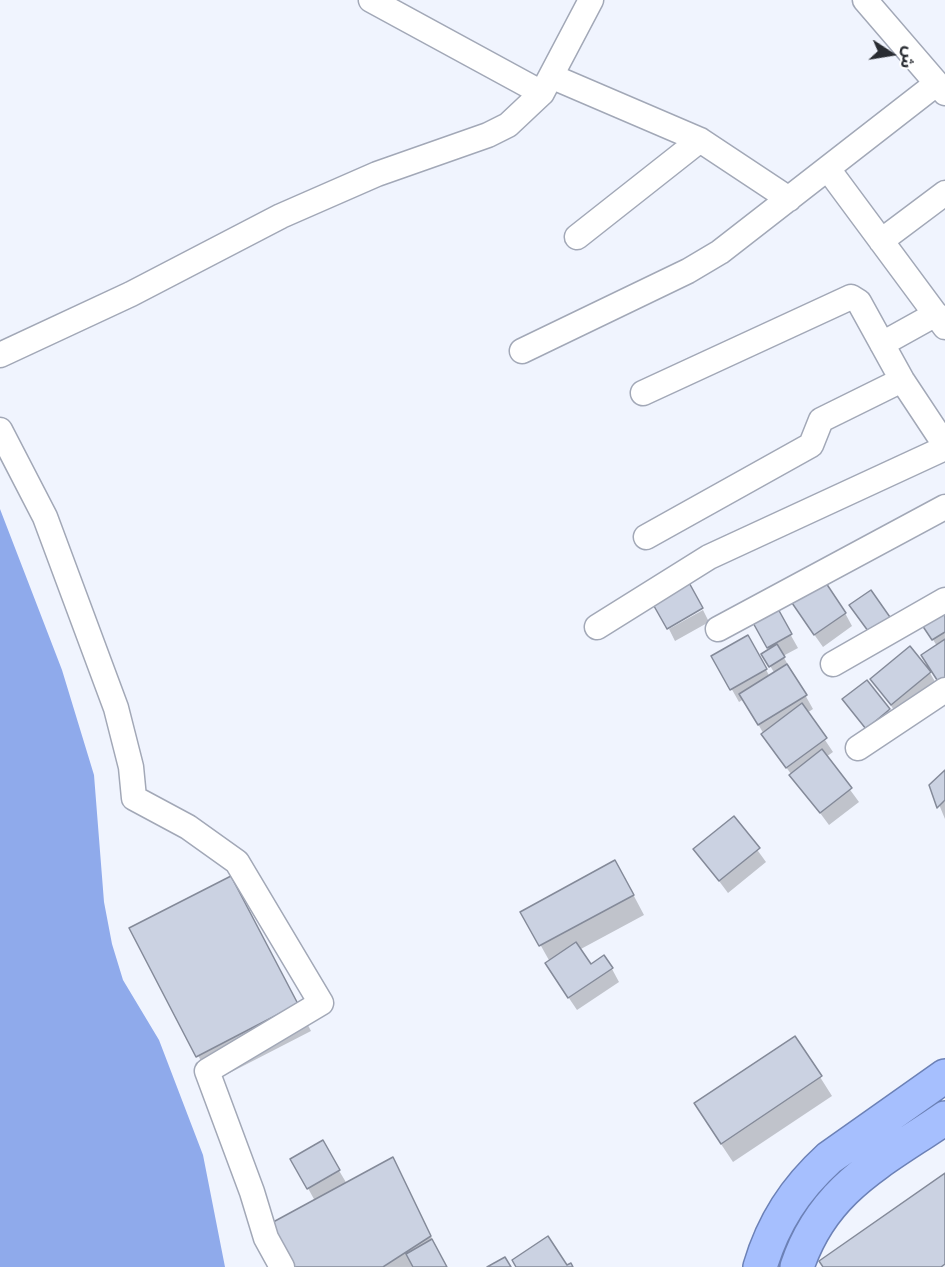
<!DOCTYPE html>
<meta charset="utf-8">
<style>
body{margin:0}
#map{position:relative;width:945px;height:1267px;overflow:hidden;background:#f0f4fe;font-family:"Playfair Display","Noto Sans Arabic",serif}
canvas{display:block}
.north{position:absolute;left:861px;top:24px;width:60px;height:60px;-webkit-text-stroke:4px #fff;paint-order:stroke;rotate:102deg;font-size:16px;font-weight:700;line-height:24px;text-align:center;color:#292c32}
.north::after{content:'';display:block;margin:auto;width:21px;height:27px;background:#292c32;clip-path:polygon(50% 0,100% 100%,50% 72%,0 100%)}
</style>
<div id="map">
<canvas width="945" height="1267"></canvas>
<div class="north">ش</div>
</div>
<script>
const c = document.querySelector('canvas').getContext('2d');
c.lineJoin = 'round';
function fillPath(path, color) { c.fillStyle = color; c.fill(path, 'evenodd'); }
function strokePath(path, color, width, dash) { c.strokeStyle = color; c.lineWidth = width; c.lineCap = dash ? 'butt' : 'round'; c.setLineDash(dash || []); c.stroke(path); }
const water = new Path2D(`
 M0,509L62,670L94,775L104,902L112,944L123,980L159,1040L203,1155L225,1267H0Z`);
const shadow = new Path2D(`
 M945,608V691L937,646L922,622Z
 M776,609L798,648L783,656L813,709L807,713L833,752L826,757L859,802L829,825L771,747L744,699L739,702L713,656L748,637L770,677L775,674L763,654L770,650L754,622Z
 M703,610L709,622L675,641L669,629Z
 M799,613H845L852,626L823,647Z
 M930,673L937,685L899,717L872,679Z
 M844,699L889,710L896,723L874,741Z
 M945,772V819L931,785Z
 M734,818L766,862L728,893L695,849Z
 M626,881L644,915L579,950L590,966L612,969L619,982L577,1010L554,976L550,962L522,912Z
 M245,903L311,1031L212,1082L132,929Z
 M820,1077L832,1096L733,1162L707,1123Z
 M322,1142L347,1184L393,1159L446,1267H289L315,1201L292,1159Z`);
const building = new Path2D(`
 M822,577L846,613L814,635L790,600Z
 M687,579L703,608L667,629L650,599Z
 M871,590L892,620L871,635L849,605Z
 M945,606V632L932,640L920,622Z
 M777,607L792,634L767,648L752,621Z
 M748,635L767,669L730,690L711,656Z
 M945,639V680L939,683L921,655Z
 M777,644L785,657L769,667L761,654Z
 M910,646L931,672L891,705L870,679Z
 M787,664L807,695L758,725L739,694Z
 M867,680L890,709L866,729L842,699Z
 M802,703L827,738L786,768L761,734Z
 M822,749L852,788L820,813L789,775Z
 M945,770V800L937,808L929,785Z
 M734,816L760,848L719,881L693,849Z
 M615,860L634,895L539,946L520,912Z
 M231,876L298,1004L196,1057L129,928Z
 M576,942L591,964L604,955L613,968L568,998L545,963Z
 M795,1036L822,1076L721,1144L694,1103Z
 M323,1140L340,1170L307,1189L290,1159Z
 M393,1157L431,1236L383,1267H289L264,1227Z
 M945,1173V1264L941,1267H823L819,1261Z
 M548,1236L567,1265L571,1263L573,1267H516L512,1260Z
 M432,1239L447,1267H413L406,1254Z
 M505,1257L511,1267H487Z`);
const minor = new Path2D(`
 M371,0L542,93
 M865,0L945,93
 M553,77L700,140L789,199
 M828,169L945,327
 M577,237L700,140
 M881,241L945,193
 M882,344L936,314
 M522,351L688,271L720,252L936,84
 M0,355L131,294L281,216L377,174L488,135L508,125L542,93L591,0
 M643,393L851,297L859,302L902,380L945,445
 M0,430L45,517L116,708L131,767L134,798L188,827L237,862L321,1003L207,1071L252,1192L266,1238L282,1267
 M646,537L811,445L821,420L902,380
 M597,627L709,557L945,448
 M718,629L945,507
 M833,664L945,600
 M858,748L945,690`);
const trunk = new Path2D(`
 M760,1267C773,1223 795,1189 829,1158L945,1076
 M797,1267C823,1188 881,1162 945,1118`);
fillPath(water, '#8faaeb');
fillPath(shadow, '#0003');
fillPath(building, '#cbd2e2');
strokePath(building, '#848a99', 1.5);
strokePath(minor, '#a2a8b7', 27);
strokePath(trunk, '#6c81b6', 36);
strokePath(minor, '#fff', 24);
strokePath(trunk, '#a6bffe', 33);
</script>
